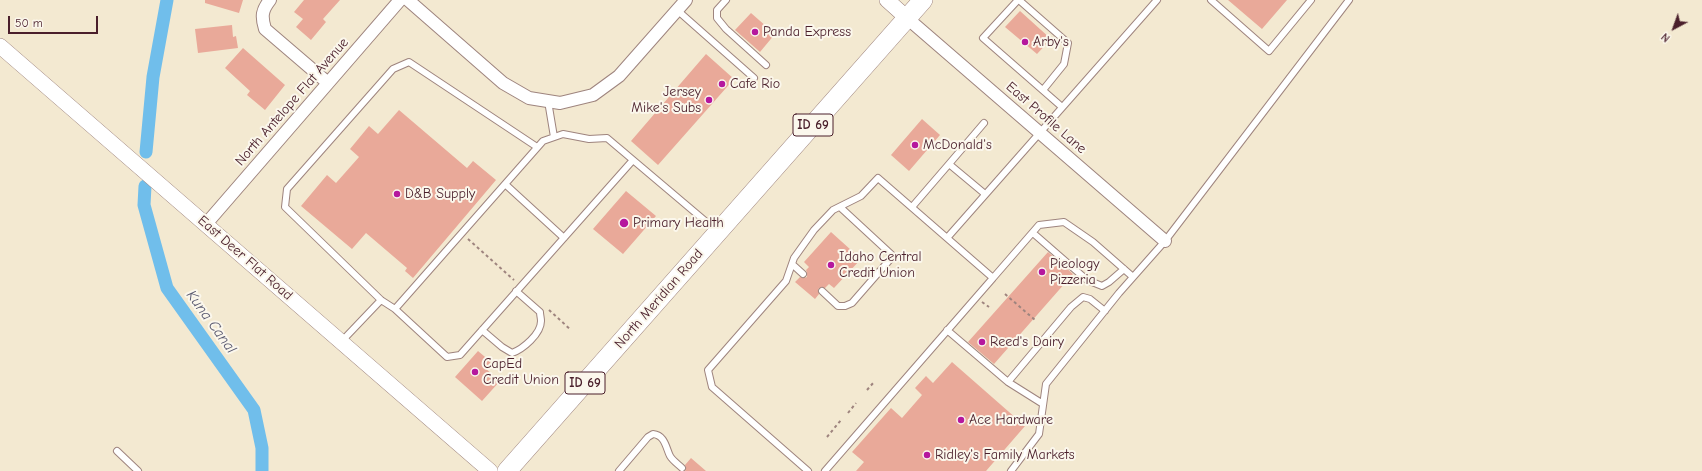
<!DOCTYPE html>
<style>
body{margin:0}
#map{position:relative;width:1702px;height:471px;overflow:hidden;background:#f3e9d1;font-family:"Comic Neue",sans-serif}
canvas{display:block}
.north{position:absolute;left:1654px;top:8px;width:40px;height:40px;-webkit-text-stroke:3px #fbf7ec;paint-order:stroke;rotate:221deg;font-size:11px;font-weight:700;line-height:16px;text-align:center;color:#4a1f2b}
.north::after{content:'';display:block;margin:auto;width:14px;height:18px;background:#4a1f2b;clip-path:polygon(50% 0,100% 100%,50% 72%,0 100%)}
.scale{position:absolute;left:8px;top:16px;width:90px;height:18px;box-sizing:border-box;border:2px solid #4a1f2b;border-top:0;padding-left:5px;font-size:12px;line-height:14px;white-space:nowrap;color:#4a1f2b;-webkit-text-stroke:3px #fbf7ec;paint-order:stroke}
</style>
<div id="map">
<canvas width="1702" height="471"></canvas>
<div class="north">N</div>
<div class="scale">50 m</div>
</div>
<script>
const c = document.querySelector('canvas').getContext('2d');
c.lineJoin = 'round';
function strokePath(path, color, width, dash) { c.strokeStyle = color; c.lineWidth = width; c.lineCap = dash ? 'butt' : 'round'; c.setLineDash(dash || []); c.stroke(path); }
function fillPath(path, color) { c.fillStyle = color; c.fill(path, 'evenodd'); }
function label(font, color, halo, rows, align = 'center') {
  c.font = font + ' "Comic Neue",sans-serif'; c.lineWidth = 4; c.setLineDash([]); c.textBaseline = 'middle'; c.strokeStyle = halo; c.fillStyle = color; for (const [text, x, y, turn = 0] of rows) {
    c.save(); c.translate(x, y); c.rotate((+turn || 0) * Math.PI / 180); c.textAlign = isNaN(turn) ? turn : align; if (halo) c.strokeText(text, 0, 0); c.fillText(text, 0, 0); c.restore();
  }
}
const canal = new Path2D(`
 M146,152L153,77L167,0
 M145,186L144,205L167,288L254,410L262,448V471`);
const building = new Path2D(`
 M205,0H243L239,13L205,3Z
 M304,0H340L323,19L326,22L311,40L296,27L303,19L294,12Z
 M1228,0H1287L1262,29Z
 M1020,11L1051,39L1037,54L1005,27Z
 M751,13L775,34L760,52L735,30Z
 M232,25L233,37L236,36L238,48L198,53L195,29Z
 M243,48L285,85L265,110L247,95L250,91L225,68Z
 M706,54L734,79L658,165L631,141Z
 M399,110L467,168L473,161L496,180L413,278L405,271L407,268L366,233L352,249L301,206L327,175L336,183L359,157L350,149L369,126L378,134Z
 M922,119L940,135L909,171L891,155Z
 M626,191L656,216L623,254L593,229Z
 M831,232L861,259L834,288L829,284L825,288H819L818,290L819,294L815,299L795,282L800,277L804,278L807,277V273L806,270L809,267L804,262Z
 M1048,252L1073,274L994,364L968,342Z
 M478,351L491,362L485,368L500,381L482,401L455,377Z
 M952,362L1025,426L986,471H856L864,462L852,452L891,408L902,418L922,395L915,388L926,376L933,383Z
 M691,458L706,471H685L686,469L685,465Z`);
const path = new Path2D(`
 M468,239L514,280
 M1005,294L1035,320
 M982,302L989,307
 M549,310L571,330
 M867,390L874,382
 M848,413L856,403
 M827,437L841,420`);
const service = new Path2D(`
 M726,0L717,10V18L726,29L766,65
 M1018,0L983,38L1062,107
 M1019,0L1068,43L1064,64L1043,90
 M1211,0L1269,51L1311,0
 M677,10L754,78
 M548,101L554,137
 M537,147L409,62L393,69L287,189L285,207L381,300L395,309L447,357L460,355L633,160
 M949,164L984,123
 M505,184L564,238
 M912,207L949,164L985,194
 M1033,233L1087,280L1102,286L1109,282L1124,269
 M947,238L1157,0
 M792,264L803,274
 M993,278L1039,225L1064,222L1093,242L1133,277
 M822,291L838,306H845L852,303L893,256L840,207
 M395,309L543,141L563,134L589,139L607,138L717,231
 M482,330L502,347L512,353C523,349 541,334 541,321C541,318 540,315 540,312L516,291
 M947,330L1008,382
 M341,342L381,300
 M1043,404L1008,382L1071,307L1083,297L1090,299L1105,311
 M117,451L138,471
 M619,471L648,437L653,434C665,435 666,448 670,456C673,461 678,464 682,468
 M808,471L712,387L708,370L786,281L794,258L814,230L833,210L861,196L878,178L993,278L825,471
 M1011,471L1039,434L1046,384L1119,293L1165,241L1349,0`);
const minor = new Path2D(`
 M270,0C262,10 261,16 265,29L328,83
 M408,0L503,83L529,98L560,103L593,95L619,76L686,0
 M907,18L1165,241
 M206,224L400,0`);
const tertiary = new Path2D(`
 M887,0L907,18
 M0,46L490,471`);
const primary = new Path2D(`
 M507,471L923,0`);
const markers = [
 [755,32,4,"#b5179e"],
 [1025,42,4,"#b5179e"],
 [722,84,4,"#b5179e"],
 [709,100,4,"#b5179e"],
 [915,145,4,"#b5179e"],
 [397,194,4,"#b5179e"],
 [624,223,5,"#b5179e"],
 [831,265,4,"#b5179e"],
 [1042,272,4,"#b5179e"],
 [982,342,4,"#b5179e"],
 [475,372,4,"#b5179e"],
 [961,420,4,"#b5179e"],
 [927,455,4,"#b5179e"]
];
const shields = [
 [813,125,40],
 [585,383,40]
];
const shieldNames = [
 ["ID 69",813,125],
 ["ID 69",585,383]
];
const poiNames = [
 ["Panda Express",763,32],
 ["Arby's",1033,42],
 ["Cafe Rio",730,84],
 ["Jersey",701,92,"right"],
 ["Mike's Subs",701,108,"right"],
 ["McDonald's",923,145],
 ["D&B Supply",405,194],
 ["Primary Health",633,223],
 ["Idaho Central",839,257],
 ["Credit Union",839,273],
 ["Pieology",1050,264],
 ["Pizzeria",1050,280],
 ["Reed's Dairy",990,342],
 ["CapEd",483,364],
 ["Credit Union",483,380],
 ["Ace Hardware",969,420],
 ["Ridley's Family Markets",935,455]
];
const streetNames = [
 ["North Antelope Flat Avenue",292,102,-49],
 ["East Profile Lane",1046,118,41],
 ["East Deer Flat Road",245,258,41],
 ["North Meridian Road",659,299,-49]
];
const waterNames = [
 ["Kuna Canal",211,322,54]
];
strokePath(canal, '#70beeb', 13);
fillPath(building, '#e9a999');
strokePath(service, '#9e847e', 8);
strokePath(minor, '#9e847e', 14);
strokePath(tertiary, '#9e847e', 16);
strokePath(primary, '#9e847e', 20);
strokePath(path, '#9e847e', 2, [3, 3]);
strokePath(service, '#fff', 6);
strokePath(minor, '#fff', 12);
strokePath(tertiary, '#fff', 15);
strokePath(primary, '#fff', 19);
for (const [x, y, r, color] of markers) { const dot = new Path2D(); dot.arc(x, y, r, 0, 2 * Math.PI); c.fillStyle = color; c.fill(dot); strokePath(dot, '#fbf7ec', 1.5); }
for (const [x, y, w] of shields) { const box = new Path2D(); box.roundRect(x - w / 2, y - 11, w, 22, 3); c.fillStyle = '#fbf7ec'; c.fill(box); strokePath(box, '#4a1f2b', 1); }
label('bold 13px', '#4a1f2b', null, shieldNames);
label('14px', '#4a1f2b', '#fbf7ec', poiNames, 'left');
label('14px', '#4a1f2b', '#fbf7ec', streetNames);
label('italic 15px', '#57576e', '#fbf7ec', waterNames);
</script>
